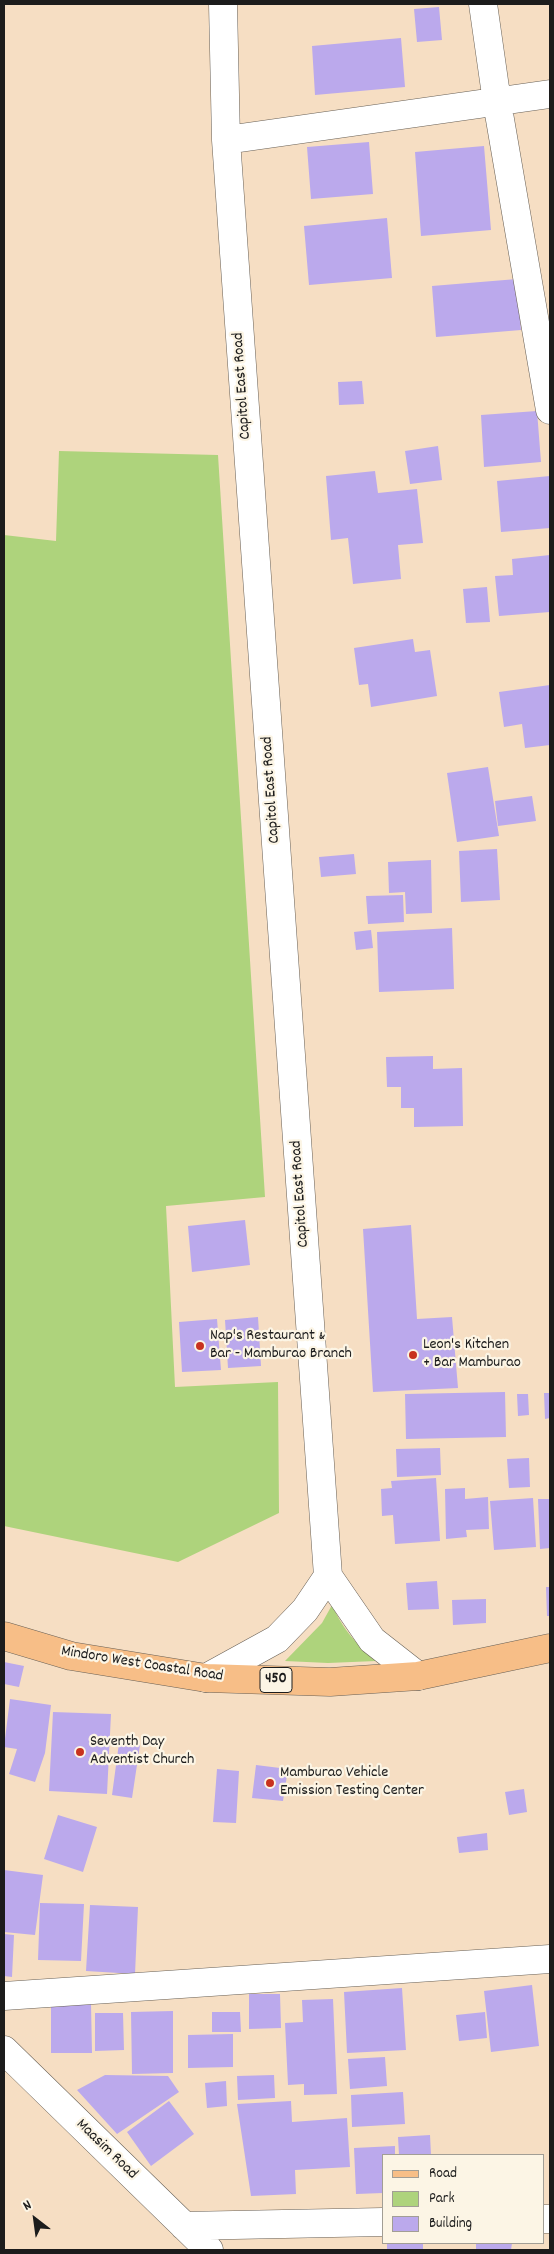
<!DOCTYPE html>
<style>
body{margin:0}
#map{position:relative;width:554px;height:2254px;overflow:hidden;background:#f6dec3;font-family:Dekko,sans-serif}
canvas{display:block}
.frame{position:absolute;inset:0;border:5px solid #1c1c1c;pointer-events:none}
.legend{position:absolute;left:382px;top:2154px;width:162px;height:90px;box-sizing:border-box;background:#fcf5e5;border:1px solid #a29e95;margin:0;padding:6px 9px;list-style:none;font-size:15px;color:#1c1c1c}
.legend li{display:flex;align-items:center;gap:10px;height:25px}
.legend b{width:25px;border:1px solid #a29e95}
.north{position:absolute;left:10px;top:2194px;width:50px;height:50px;-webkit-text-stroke:4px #fcf5e5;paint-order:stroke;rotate:330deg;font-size:14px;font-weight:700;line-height:20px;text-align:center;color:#1c1c1c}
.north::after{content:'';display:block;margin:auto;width:18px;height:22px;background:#1c1c1c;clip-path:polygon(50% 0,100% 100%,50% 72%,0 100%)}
</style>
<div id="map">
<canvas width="554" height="2254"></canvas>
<div class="frame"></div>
<ul class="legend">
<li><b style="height:6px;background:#f7be87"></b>Road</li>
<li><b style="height:14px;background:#aed37c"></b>Park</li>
<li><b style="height:14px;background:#bba9ec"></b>Building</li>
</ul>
<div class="north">N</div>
</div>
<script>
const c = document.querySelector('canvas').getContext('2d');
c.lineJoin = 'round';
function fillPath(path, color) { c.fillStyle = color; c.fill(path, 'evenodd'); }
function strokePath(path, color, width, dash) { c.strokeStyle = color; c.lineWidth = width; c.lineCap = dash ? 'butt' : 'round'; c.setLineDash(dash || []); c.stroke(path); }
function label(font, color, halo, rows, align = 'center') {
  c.font = font + ' Dekko,sans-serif'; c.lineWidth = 4.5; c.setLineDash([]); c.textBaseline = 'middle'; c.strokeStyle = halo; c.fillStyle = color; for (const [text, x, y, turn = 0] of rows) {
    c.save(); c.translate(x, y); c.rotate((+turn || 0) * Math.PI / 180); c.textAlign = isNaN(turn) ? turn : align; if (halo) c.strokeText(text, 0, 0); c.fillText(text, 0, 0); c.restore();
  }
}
const green = new Path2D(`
 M59,451L218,455L265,1197L166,1206L175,1387L278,1382L279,1513L178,1562L4,1526V535L56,541Z
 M332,1605C344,1631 355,1642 376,1661L328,1663L285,1661L322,1623Z`);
const building = new Path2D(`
 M439,7L442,40L417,42L414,9Z
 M401,38L405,87L315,95L312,46Z
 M369,142L373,194L311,199L307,147Z
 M484,146L491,230L421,236L415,152Z
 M387,218L392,278L309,285L304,226Z
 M517,279L521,330L436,337L432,286Z
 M362,381L364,404L339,405L338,382Z
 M537,411L541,462L484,467L481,415Z
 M438,446L442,480L410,484L405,451Z
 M375,471L378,493L417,489L423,543L398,545L401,579L353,584L348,538L331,540L326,476Z
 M550,476V528L501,532L497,481Z
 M550,555V612L499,616L495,576L513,575L512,559Z
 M487,587L490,622L466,623L463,589Z
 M413,639L415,652L430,650L437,696L371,707L368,684L359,685L354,648Z
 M550,685V745L525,748L522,724L504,727L499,692Z
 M488,767L499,836L457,842L447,773Z
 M532,796L536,821L498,826L495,801Z
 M497,849L500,900L461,902L459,851Z
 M354,854L356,874L321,877L319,857Z
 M431,860L432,913L406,914L405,892L389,893L388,862Z
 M403,895L404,922L368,924L366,896Z
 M452,928L454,989L379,992L377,932Z
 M371,930L373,948L356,950L354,932Z
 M433,1056V1069L462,1068L463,1126L414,1127V1108H401V1087H387L386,1057Z
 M245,1220L250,1265L192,1272L188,1226Z
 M411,1225L417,1319L452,1317L458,1388L373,1392L363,1229Z
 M258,1317L261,1366L228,1368L225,1320Z
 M217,1319L221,1370L182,1372L179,1322Z
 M505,1392L506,1437L406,1439L405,1394Z
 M544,1393H550V1418L545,1419Z
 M517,1394H528L529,1415L518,1416Z
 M440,1448L441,1475L397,1477L396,1449Z
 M529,1458L530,1487L509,1488L507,1459Z
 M436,1478L440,1541L395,1544L393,1515L382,1516L381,1489L392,1488L391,1481Z
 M465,1488V1499L488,1497L489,1529L466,1530L467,1537L446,1539L445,1489Z
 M533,1498L536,1547L494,1550L490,1501Z
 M538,1499H550V1548L540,1549Z
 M437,1581L439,1609L408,1610L406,1583Z
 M546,1587H550V1616H547Z
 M486,1599V1623L453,1625L452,1600Z
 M4,1662L24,1666L19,1687L4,1684Z
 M10,1699L51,1705L45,1753L35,1782L9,1774L17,1749L4,1747Z
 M53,1712L111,1714L107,1794L49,1791Z
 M119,1743L140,1745L132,1798L112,1795Z
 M256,1765L288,1769L283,1801L252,1798Z
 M217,1769L239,1771L236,1823L213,1822Z
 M524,1789L527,1812L509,1815L505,1792Z
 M58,1815L97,1827L83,1872L44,1859Z
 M487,1833L488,1850L459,1853L457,1837Z
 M4,1870L43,1875L35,1935L4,1932Z
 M40,1903L84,1904L81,1961L38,1960Z
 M90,1905L138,1907L135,1974L86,1971Z
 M4,1934L14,1935L12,1977L4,1976Z
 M532,1985L539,2046L491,2052L484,1991Z
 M402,1988L406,2050L347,2053L344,1992Z
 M249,1994H280L281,2028L249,2029Z
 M333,1999L337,2094L304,2095V2084L288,2085L285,2023L303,2022L302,2000Z
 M91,2004L92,2053H51V2005Z
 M173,2011V2073L132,2074L131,2012Z
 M212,2012H240L241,2032H212Z
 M485,2012L487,2038L459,2041L456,2015Z
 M95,2013H123L124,2050L95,2051Z
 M233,2034V2067L188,2068V2035Z
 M385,2057L387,2086L350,2089L348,2059Z
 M105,2075L168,2076L179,2092L117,2134L77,2090Z
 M274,2075L275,2098L238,2100L237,2076Z
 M226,2081L227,2106L207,2108L205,2083Z
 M403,2092L405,2124L352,2127L351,2095Z
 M169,2101L194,2134L151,2166L127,2132Z
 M291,2101L292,2122L347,2118L350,2167L295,2170L296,2194L251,2196L237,2104Z
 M430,2135L431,2155H399L398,2137Z
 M395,2146V2155H383V2193L356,2194L354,2148Z
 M387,2243H423V2250H387Z
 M476,2243H512L511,2250H476Z`);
const minor = new Path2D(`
 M223,4L226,140L328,1576L372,1640L418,1676
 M483,4L497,102L550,410
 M226,140L550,94
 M206,1678L277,1639L305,1610L328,1576
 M4,1996L550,1959
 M4,2050L209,2250
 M543,2219H550
 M184,2226L383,2222`);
const major = new Path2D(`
 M4,1636L71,1656L206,1678L330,1682L418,1676L550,1648`);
const markers = [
 [200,1346,5,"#c8321e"],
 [413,1355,5,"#c8321e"],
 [80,1752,5,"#c8321e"],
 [270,1783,5,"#c8321e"]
];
const shields = [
 [276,1680,32]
];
const shieldNames = [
 ["450",276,1680]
];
const streetNames = [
 ["Capitol East Road",243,386,-94],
 ["Capitol East Road",272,790,-94],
 ["Capitol East Road",301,1194,-94],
 ["Mindoro West Coastal Road",142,1665,9],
 ["Maasim Road",106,2150,44]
];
const poiNames = [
 ["Nap's Restaurant &",210,1337],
 ["Bar - Mamburao Branch",210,1355],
 ["Leon's Kitchen",423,1346],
 ["+ Bar Mamburao",423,1364],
 ["Seventh Day",90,1743],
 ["Adventist Church",90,1761],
 ["Mamburao Vehicle",280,1774],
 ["Emission Testing Center",280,1792]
];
fillPath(green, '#aed37c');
fillPath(building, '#bba9ec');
strokePath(minor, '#686056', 29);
strokePath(major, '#686056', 29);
strokePath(minor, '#fff', 28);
strokePath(major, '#f7be87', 28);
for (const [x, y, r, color] of markers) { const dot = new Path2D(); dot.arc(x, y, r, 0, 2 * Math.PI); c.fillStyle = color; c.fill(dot); strokePath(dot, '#fcf5e5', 2); }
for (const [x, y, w] of shields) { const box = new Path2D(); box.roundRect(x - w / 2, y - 12.5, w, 25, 4); c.fillStyle = '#fcf5e5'; c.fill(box); strokePath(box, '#1c1c1c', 1); }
label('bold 15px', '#1c1c1c', null, shieldNames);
label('16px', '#1c1c1c', '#fcf5e5', streetNames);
label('16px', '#1c1c1c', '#fcf5e5', poiNames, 'left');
</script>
